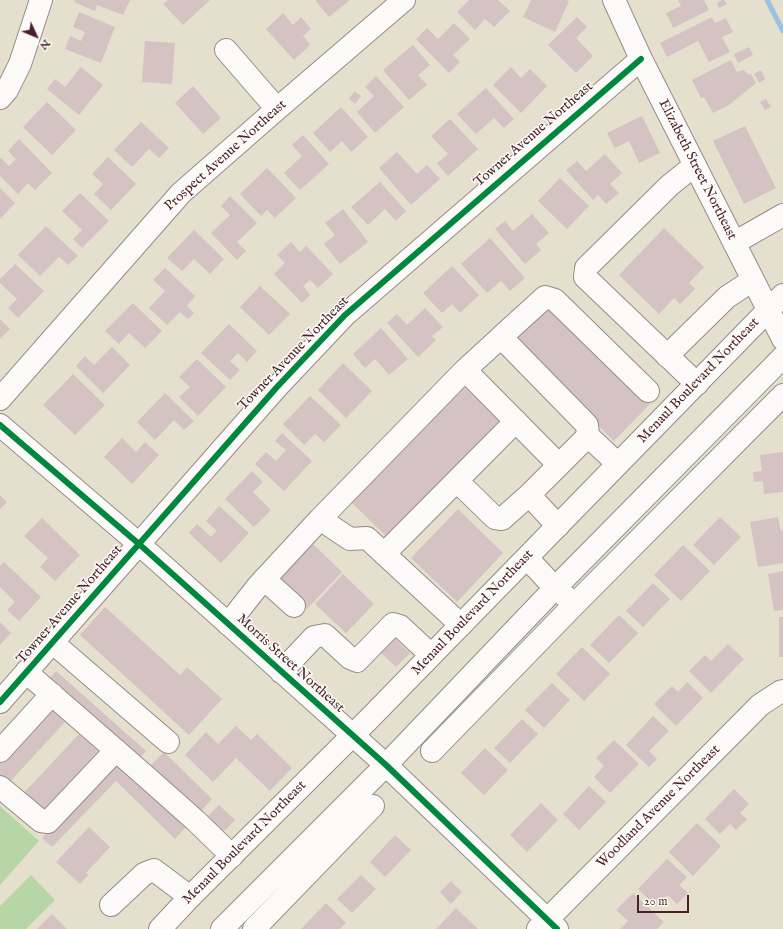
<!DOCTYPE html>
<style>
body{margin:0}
#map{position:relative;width:783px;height:929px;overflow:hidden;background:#e5dfce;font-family:"IM FELL English",serif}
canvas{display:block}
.north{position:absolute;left:16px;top:16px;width:40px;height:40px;-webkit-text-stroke:3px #fdfcf7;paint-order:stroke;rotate:134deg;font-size:11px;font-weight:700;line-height:16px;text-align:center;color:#4a1f2b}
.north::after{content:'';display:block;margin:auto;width:14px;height:18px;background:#4a1f2b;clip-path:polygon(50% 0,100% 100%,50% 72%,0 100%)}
.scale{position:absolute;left:637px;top:895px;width:52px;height:18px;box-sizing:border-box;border:2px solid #4a1f2b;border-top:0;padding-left:5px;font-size:12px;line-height:14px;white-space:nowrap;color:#4a1f2b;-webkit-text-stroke:3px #fdfcf7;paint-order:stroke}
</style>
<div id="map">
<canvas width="783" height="929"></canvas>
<div class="north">N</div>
<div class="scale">20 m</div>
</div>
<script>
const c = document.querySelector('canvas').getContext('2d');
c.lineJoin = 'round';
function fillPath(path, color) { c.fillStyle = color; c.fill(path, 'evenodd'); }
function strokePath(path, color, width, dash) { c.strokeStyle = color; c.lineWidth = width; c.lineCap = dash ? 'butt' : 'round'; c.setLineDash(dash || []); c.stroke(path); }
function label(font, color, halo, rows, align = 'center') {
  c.font = font + ' "IM FELL English",serif'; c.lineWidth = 3; c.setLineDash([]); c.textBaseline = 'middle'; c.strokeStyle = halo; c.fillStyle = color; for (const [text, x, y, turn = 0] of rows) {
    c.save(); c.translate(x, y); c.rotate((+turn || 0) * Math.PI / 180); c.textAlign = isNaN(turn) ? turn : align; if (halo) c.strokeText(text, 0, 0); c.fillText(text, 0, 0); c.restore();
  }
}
const green = new Path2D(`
 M0,806L39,841L0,885Z
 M31,875L55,900L26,929H0V906Z`);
const stream = new Path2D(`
 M767,0L783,31`);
const building = new Path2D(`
 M74,0H130L123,15L97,5L95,11L74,2Z
 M168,0H210L183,25L163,4Z
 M315,0H350L329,17Z
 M469,0H498L510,11L494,27L485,19L475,30L457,12Z
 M531,0H565L569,1L555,32L523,17Z
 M678,0H704L709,10L673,28L666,13L681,6Z
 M722,0H724L727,4L719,8L717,3Z
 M79,12L115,27L101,63L65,49L70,36L81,41L85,32L73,27Z
 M283,13L293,25L301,17L311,29L303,36L310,45L294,60L266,29Z
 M577,17L587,27L576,38L593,56L576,73L548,45Z
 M712,17L715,23L726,18L733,32L722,37L730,52L709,62L698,41L667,57L660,43Z
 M454,23L470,39L453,55L460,62L449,73L416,39L427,28L438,39Z
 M145,41L175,43L172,84L142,82Z
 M413,45L430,65L418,75L427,85L409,100L383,70Z
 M749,47L753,55L738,63L734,54Z
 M731,60L737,72L744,70L748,75L751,74L756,83L729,105L713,113L704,97L701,98L692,80Z
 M81,67L103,85L79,115L47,89L55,79L65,87Z
 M511,67L521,78L530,69L547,86L521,113L493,85Z
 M761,70L765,79L759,83L754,74Z
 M376,76L404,107L375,133L357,112L374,96L365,87Z
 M193,86L221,118L203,134L175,103Z
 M486,88L514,119L504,128L494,118L476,134L457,114Z
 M354,91L361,96L355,104L349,99Z
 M766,99L771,107L765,110L760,102Z
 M47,102L76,130L52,155L23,127Z
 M341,107L368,137L351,152L342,141L330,152L313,133Z
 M642,116L660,153L639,163L629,141L615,148L607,133Z
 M450,119L478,149L448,176L437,163L448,154L431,136Z
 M141,122L169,148L159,158L149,149L132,167L114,150Z
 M745,126L776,188L744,204L713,141Z
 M303,135L329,164L300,190L284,173L302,156L292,145Z
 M19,139L52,173L35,190L28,183L18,194L0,176V159L1,158L9,166L16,159L8,151Z
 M397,152L417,174L427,165L440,179L411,205L379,168Z
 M605,154L622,173L610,184L619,193L606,204L598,195L593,200L566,170L577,161L586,171Z
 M108,157L136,184L111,210L94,194L103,184L92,174Z
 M267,168L296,198L275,218L267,210L261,216L240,194Z
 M560,178L589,206L567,229L538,201Z
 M380,182L406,211L396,221L385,209L368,225L351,207Z
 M0,188L15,203L0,219Z
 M80,193L109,221L82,248L73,239L82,230L62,211Z
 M230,196L257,223L237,242L246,251L237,260L211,233L230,215L221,206Z
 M343,209L368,242L340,264L324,244L335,235L325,223Z
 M532,214L549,233L536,244L541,250L525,264L495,229L505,221L513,231Z
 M46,226L78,256L68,265L59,257L40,276L18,255Z
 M664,228L704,267L689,283L695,289L680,304L674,298L659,314L619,275Z
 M194,230L224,259L210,274L194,259L182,271L167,258Z
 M490,238L525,278L510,291L501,281L487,293L461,264Z
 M291,242L300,252L306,246L333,274L318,288L310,280L303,286L310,295L302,303L274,274L285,263L277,255Z
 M15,264L44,291L18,318L8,308L17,299L0,283V279Z
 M452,266L479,295L460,313L452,304L442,313L423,293Z
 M165,268L195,296L187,306L194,313L188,319L180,312L167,325L149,308L165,291L153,280Z
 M260,286L290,314L269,335L240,307Z
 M133,303L162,331L145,348L129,333L119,344L105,331Z
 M548,306L650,404L614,441L513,343Z
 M425,308L443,327L432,336L436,340L418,357L387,323L397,314L407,325Z
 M0,319L10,329L0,339Z
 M229,324L257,351L247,362L238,353L230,361L240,370L230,380L201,353Z
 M381,328L408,359L389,375L375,359L365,368L353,354Z
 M112,347L130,365L103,393L76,366L85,356L94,365Z
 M197,359L226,387L198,416L179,397L190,387L179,377Z
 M343,363L372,391L346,418L318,390Z
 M73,374L105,405L75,435L43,405Z
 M463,386L499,421L387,537L351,502Z
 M165,393L194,421L184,430L174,420L155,440L137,422Z
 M310,396L341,425L324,442L315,434L304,445L283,424Z
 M282,433L312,461L284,491L255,464L266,452L276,461L286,450L275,441Z
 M122,438L136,452L145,442L159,455L132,484L104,457Z
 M783,452V492L764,494L763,481L754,482L753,472L762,471L760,455Z
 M252,471L263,482L253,492L271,510L254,527L225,499Z
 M0,495L7,502L0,509Z
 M219,506L249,533L221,563L189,533L197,524L211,537L217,531L206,521Z
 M458,509L503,553L457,602L411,558Z
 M720,517L741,537L714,565L693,545Z
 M778,517L781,531L783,530V563L758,567L750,522Z
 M42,518L80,555L55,581L40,567L48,558L24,536Z
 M311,542L342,572L307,609L276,579Z
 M683,545L710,571L681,601L654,575Z
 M4,562L41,597L19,621L7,610L15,602L0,587V566Z
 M783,571V610L774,611L768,574Z
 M343,574L374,604L346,633L315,604Z
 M653,583L670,599L643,627L626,611Z
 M105,607L180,675L187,667L222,699L189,735L80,635Z
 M619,615L638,633L609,663L590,645Z
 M779,617H783V657H779Z
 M0,622L11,633L0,645Z
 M394,638L410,653L396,667L380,652Z
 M728,644L744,659L711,693L689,671L705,655L711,661Z
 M582,647L610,674L584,701L556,674Z
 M56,671L146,751L137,761L47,681Z
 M687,682L703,698L676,726L654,704L672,686L678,692Z
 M552,683L570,700L544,728L525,710Z
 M47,706L65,722L7,785L0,778V757Z
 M653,716L669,731L649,751L657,759L649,767L626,745Z
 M522,719L538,734L510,763L494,748Z
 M236,726L251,740L257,734L292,768L270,791L236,758L213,782L185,755L206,732L218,744Z
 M79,734L98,751L40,813L21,796Z
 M614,740L639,764L610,793L594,777L604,766L596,758Z
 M485,748L508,770L484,795L461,773Z
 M164,752L212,799L200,812L151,765Z
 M115,763L135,783L138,780L186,827L175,839L116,781L52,847L42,838Z
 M589,786L606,802L579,830L563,814Z
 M734,789L749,804L740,813L747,819L736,830L730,824L720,834L705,819Z
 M541,803L558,820L527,852L510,835Z
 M219,805L235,820L221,834L205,819Z
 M697,823L721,846L693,876L669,852Z
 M89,827L110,847L86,873L88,875L80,884L56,862Z
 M395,835L411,850L385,877L370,862Z
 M667,859L687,877L679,885L688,893L677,904L668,895L656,907L638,889Z
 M361,875L376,889L352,913L337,899Z
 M451,881L462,892L451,904L440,892Z
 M633,893L664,922L657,929H620L628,921L616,910Z
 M326,903L346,923L340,929H301Z
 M456,908L478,929H436Z
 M52,914L67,929H37Z`);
const minor = new Path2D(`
 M614,0L641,59L783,339
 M226,50L277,109
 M0,98L7,90L20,64L41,0
 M695,165L670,185L586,268L585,277L697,384
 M734,243L783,215
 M501,337L545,297L555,300L648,391
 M667,356L727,297L753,280
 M465,370L559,465
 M0,399L181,193L277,109L404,0
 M0,425L139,544L386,765L557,929
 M588,436L618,464
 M457,481L495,518L502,519L529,495
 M320,519L350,539L367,538L461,625
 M384,554L516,421
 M527,558L555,588L570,600
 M264,579L294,606
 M228,624L258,586L320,519L465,370L501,337L587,425L588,436L529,495L558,526
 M52,642L168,742
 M26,672L142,773L196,821L232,856
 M281,672L314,637L325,635L350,658L357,661L393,624L400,626L431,655
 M0,702L277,387L345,315L641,59
 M0,751L52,694
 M432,751L575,604L783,395
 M0,787L41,821L48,822L116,750
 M111,905L144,874L154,870L190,897
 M254,929L373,806
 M538,929L760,705L780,692L783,691`);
const major = new Path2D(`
 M160,929L190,897L369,719L783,295
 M222,929L386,765L555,588L783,357`);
const cycleway = new Path2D(`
 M0,425L139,544L386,765L557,929
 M0,702L277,387L345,315L641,59`);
const streetNames = [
 ["Towner Avenue Northeast",534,135,-41],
 ["Prospect Avenue Northeast",226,156,-42],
 ["Elizabeth Street Northeast",697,170,63],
 ["Towner Avenue Northeast",294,354,-46],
 ["Menaul Boulevard Northeast",699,381,-46],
 ["Towner Avenue Northeast",70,605,-49],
 ["Menaul Boulevard Northeast",473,613,-46],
 ["Morris Street Northeast",290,664,42],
 ["Woodland Avenue Northeast",659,807,-45],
 ["Menaul Boulevard Northeast",245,843,-45]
];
fillPath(green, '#b6d6a6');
strokePath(stream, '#9cc1e3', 5);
fillPath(building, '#d4c3c2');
strokePath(minor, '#968c86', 24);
strokePath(major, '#968c86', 24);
strokePath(minor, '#fbfaf8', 22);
strokePath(major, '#fbfaf8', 22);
strokePath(cycleway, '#00873e', 6);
label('14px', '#4a1f2b', '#fdfcf7', streetNames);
</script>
